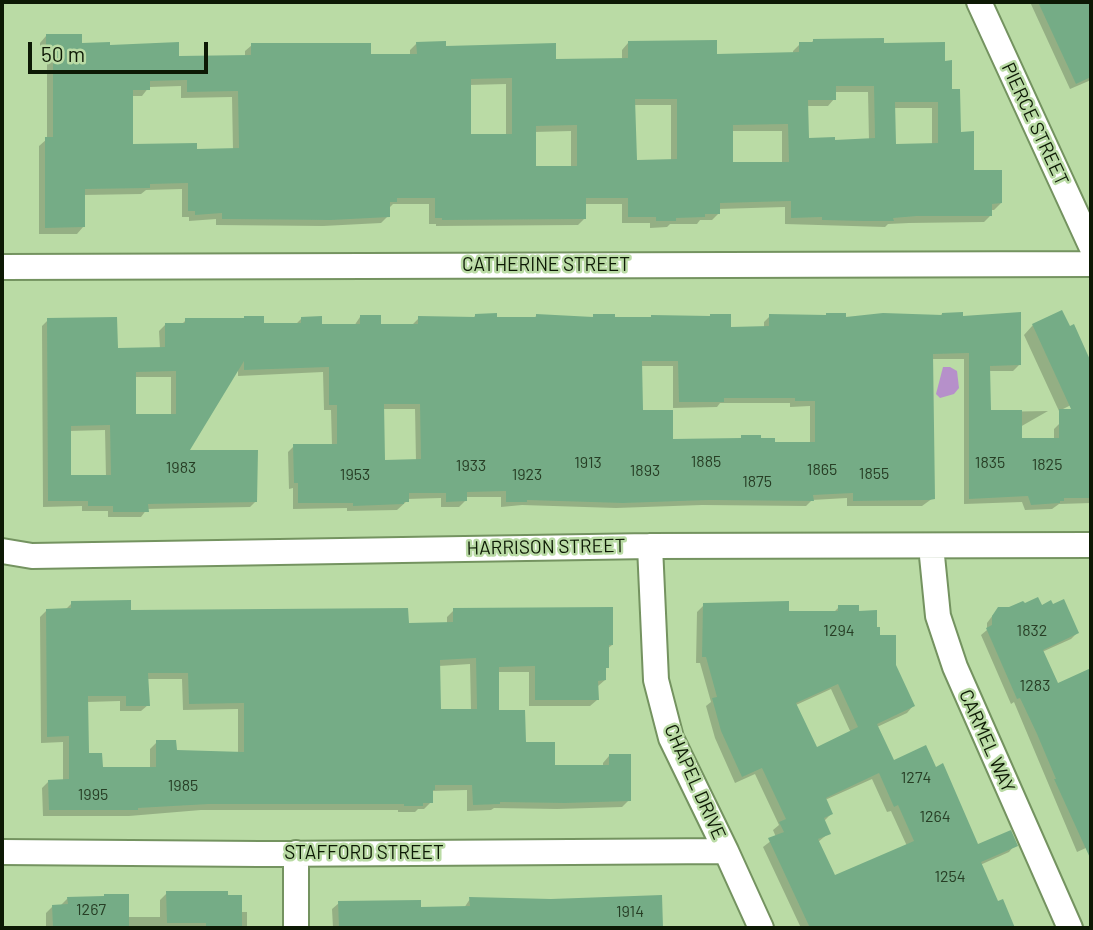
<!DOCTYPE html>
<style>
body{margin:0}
#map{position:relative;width:1093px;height:930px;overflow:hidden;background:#badba5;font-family:Barlow,sans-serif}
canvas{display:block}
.frame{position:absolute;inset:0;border:4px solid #0d1905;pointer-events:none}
.scale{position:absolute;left:28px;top:42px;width:180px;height:32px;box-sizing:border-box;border:4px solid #0d1905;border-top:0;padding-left:9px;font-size:21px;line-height:24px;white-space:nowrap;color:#0d1905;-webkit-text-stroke:5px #badba5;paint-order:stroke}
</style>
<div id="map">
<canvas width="1093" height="930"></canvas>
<div class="frame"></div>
<div class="scale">50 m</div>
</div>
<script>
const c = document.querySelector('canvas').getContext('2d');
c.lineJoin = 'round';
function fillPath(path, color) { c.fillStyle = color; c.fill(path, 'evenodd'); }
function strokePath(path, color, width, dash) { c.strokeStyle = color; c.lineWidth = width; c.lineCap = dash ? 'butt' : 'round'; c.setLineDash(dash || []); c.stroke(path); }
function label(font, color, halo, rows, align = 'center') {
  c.font = font + ' Barlow,sans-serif'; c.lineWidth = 5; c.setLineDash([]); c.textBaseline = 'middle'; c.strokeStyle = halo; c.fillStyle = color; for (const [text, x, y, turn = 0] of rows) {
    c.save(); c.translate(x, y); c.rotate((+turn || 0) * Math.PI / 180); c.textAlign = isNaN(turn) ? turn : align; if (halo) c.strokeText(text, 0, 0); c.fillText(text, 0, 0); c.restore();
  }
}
const water = new Path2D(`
 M943,367H950L957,371L959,388L954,394L940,398L936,394Z`);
const shadow = new Path2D(`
 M1030,2H1091V80L1070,89Z
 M46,36L80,44L177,58L245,57V51L252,45L369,56H410V50L417,43L555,61L622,60V50L628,43L715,56L793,54V51L800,44L811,43L813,41L883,45L943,63L960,133L973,172L1001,203L994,210H990V216L984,222L909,223L888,224L885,227L785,224V207L718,209L719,213L712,220H700L697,224H670L667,227L650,228V223H622V204H585V218L578,225L436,226V224H429V204H393L388,209V216L381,223L323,226L216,225V219L189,221V217H182V189L146,190L141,194L83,195V227L77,234H39V146L47,139V58H40V43ZM506,84V136H469V85ZM181,86V98L232,97L233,150L195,151L131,146V96H142L149,87ZM834,92H868L869,140L833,142L807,140V106H828L834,99ZM634,105H671V161L636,162ZM894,108H932V145L894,146ZM571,131V168H534V132ZM731,131H782V164H732Z
 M942,314L961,318L1019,365L1013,371H989V412L1048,411L1020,427V440H1054V429L1060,423H1091V503L1059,504L1052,509L1025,510L1022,502L964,504V359H931L933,498L922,506H847V498L812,500L806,506L702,505L616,508L522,505L501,507V497H465V501L459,507H441V498L407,499V501L397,510L347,511V508L293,509V488L289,489L288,452L294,446H332L331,410H324L323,372L238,376V367L187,452L256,501L250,507L147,509L141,517H108V511H82V506L43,507L42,326L48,320L116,350L160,349L159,331L165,325H181L186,320L295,325L302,318L321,326H354L360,317L380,326L413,324L419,318L472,319L476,315L495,319H534L536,316L591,318L594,316L729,329L764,328V322L770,316L845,319L940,316ZM640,366H673V408L717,407L720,403H790V407L810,406V443H773L742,437L739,440L671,441L641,412ZM134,377H171V416H135ZM382,409H415L416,461H383ZM105,430L106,477H70L69,431Z
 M1033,325L1069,329L1073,327L1091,366L1089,373L1091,393L1087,397L1059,411L1024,335Z
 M72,603L129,612L407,625L447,624V617L454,610L612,645L607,649L605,680L598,686L597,700L590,706H529V672H497V712L524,744L554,766H603V763L609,756L629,800L622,807L557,809L494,808L491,810L467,811V790L431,791V802L424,809H418L415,812H398V810H201L129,816H43L42,788L49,781H63V742L41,743L40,617L47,610H65ZM470,664L471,711H439V666ZM147,679H182L183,710L238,709V753L175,752L157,742L150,749V769H101L87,755V702L120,701V711H141L148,705Z
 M704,605L787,613L834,612L839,607L857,612L875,629L913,706L907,713L877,727L893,762L977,846L1015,845L1009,852L980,865L997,903L1002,901L1014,928H801L763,847L776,837L773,830L779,825L755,774L735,783L715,738L706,706L711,702L700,663H696L697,612ZM831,689L851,733L816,749L796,705ZM872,779L887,812L891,811L907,846L834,878L818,842L829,833L824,821L831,814L825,800Z
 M1041,607L1077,633L1071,639L1042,652L1057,685L1091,670V855L1088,847L1077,852L1014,702L1011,704L981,635L987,630V623L993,615Z
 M167,893L227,896L240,912H247V928H46V913L53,906H60L68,898L127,917H160V900Z
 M661,897V928H333L332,909L339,903L419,908H464L470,899L551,901Z`);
const building = new Path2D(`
 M1038,2H1091V77L1076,84Z
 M46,34H82V43L110,42V45L179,42V56L251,55V43H371V54H417L416,42L446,41V46L556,43V59L628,58V41L717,40V54L799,52V42H813V39L884,38V43L945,42V61L952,60V89H960L961,132L974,131V170H1002V203L992,204V216H917L893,218L894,221H864L822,220V217L791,218V201L720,203V214H705V217L676,218V221H656V217H628V198H586V219L442,220V218H435V198H397V202H390V217L331,220L222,219V213L195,215V211H188V183L150,184V188L85,189V227L45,228V137H53V52H46ZM512,78V134H471V79ZM187,80V92L238,91L239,148L197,149V143L133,144V90H150V81ZM836,86H874L875,138L835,140V137L809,138L808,100H836ZM635,99H677V159L637,160ZM895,102H938V143L896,144ZM788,124L789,162H733V125ZM577,125V166H536V126Z
 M1062,310L1070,326L1074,324L1091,362V498H1064V501H1060V503L1031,505L1028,496L969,499V353L933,354L935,499L929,500L853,501V493L813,495L814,501L709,500L623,503L527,500V502H506V491L467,492V501L446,502V493H409V502H404V504L353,506V503H298V483H294L293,444H337V405H329V367L244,370V361L190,450H258L257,502L148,504L149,512H113V506H88V501H48L47,318L117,317L118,348L165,347V323H185V318H244V316H264V323H301V317L322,316V324H360V315H381V324H418V316L475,317V314L497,313V317H536V314L593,317V314H615V317H651V315L710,316V314H731V327L769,326V314L826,315V313H846V317L883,313L942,315V313L963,312V316L1021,312V365L990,366L991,410H1022V438H1059V409H1071L1032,324ZM642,361H678L679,402H724V398H795V401H815V442H775V438H761V435H741V438L673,439V410H643ZM176,371V414H136V372ZM384,404H420L421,459L385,460ZM110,425L111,475H71V426Z
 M1038,597L1042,605L1051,600L1053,604L1064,599L1079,633L1043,650L1058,683L1091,668V860L1054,779H1056L1037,734L1020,698L1017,699L986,628L992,625V616L998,607H1009L1023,601L1025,603Z
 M131,600V610L408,608L409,623L453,622V608L613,607V645H609V668H606V680L598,681L599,700H535V666L499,667V710H525L526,742H555V765H609V754H631V801L565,803L500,802V804L473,805L472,785H435V790H433V803H423V806H404V804H209L138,808V810H49L48,780L69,779V736L47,737L46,609L71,608V601ZM476,658L477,709H441L440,660ZM148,673H188L189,704L244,703V752L177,750L176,740H156V767H103L102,753H89L88,696H126V706H150Z
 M789,601V611H838V605H859V611L877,610V627H880V635H896V665L915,706L877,724L894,760L926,745L936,767L943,763L978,844L1011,830L1018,846L981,862L998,901L1003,899L1015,928H810L768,838L784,832L779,822L786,819L762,768L742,777L721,731L712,698L717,697L706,657H702L703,603ZM838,684L858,727L817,747L796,703ZM879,773L894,807L898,805L914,841L835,875L818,839L831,834L824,818L833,814L826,798Z
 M166,891H228V895H242V928H206V923H167Z
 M104,894H129V928H53L52,905L68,904L67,897L104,896Z
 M662,895L663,928H339L338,901L421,900V907L470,906L469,897L551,899Z`);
const minor = new Path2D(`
 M979,2L1091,246
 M2,267L1091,264
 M650,546L656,680L671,738L726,851L761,928
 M931,546L938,616L955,667L1070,928
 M2,551L32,556L650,546L1091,545
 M2,852L259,854L726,851
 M296,928V853`);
const numberNames = [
 ["1885",706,462],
 ["1913",588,463],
 ["1835",990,463],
 ["1825",1047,465],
 ["1933",471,466],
 ["1983",181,468],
 ["1865",822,470],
 ["1893",645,471],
 ["1855",874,474],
 ["1953",355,475],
 ["1923",527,475],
 ["1875",757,482],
 ["1294",839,631],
 ["1832",1032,631],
 ["1283",1035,686],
 ["1274",916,778],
 ["1985",183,786],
 ["1995",93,795],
 ["1264",935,817],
 ["1254",950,877],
 ["1267",91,910],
 ["1914",630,912]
];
const streetNames = [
 ["PIERCE STREET",1035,124,65],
 ["CATHERINE STREET",546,265],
 ["HARRISON STREET",546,547,-1],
 ["CARMEL WAY",987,741,66],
 ["CHAPEL DRIVE",695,782,66],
 ["STAFFORD STREET",364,853]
];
fillPath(water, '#b690ca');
fillPath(shadow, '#0003');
fillPath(building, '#75ac86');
strokePath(minor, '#749360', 28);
strokePath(minor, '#fff', 24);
label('16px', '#273e25', null, numberNames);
label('19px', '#0d1905', '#badba5', streetNames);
</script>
